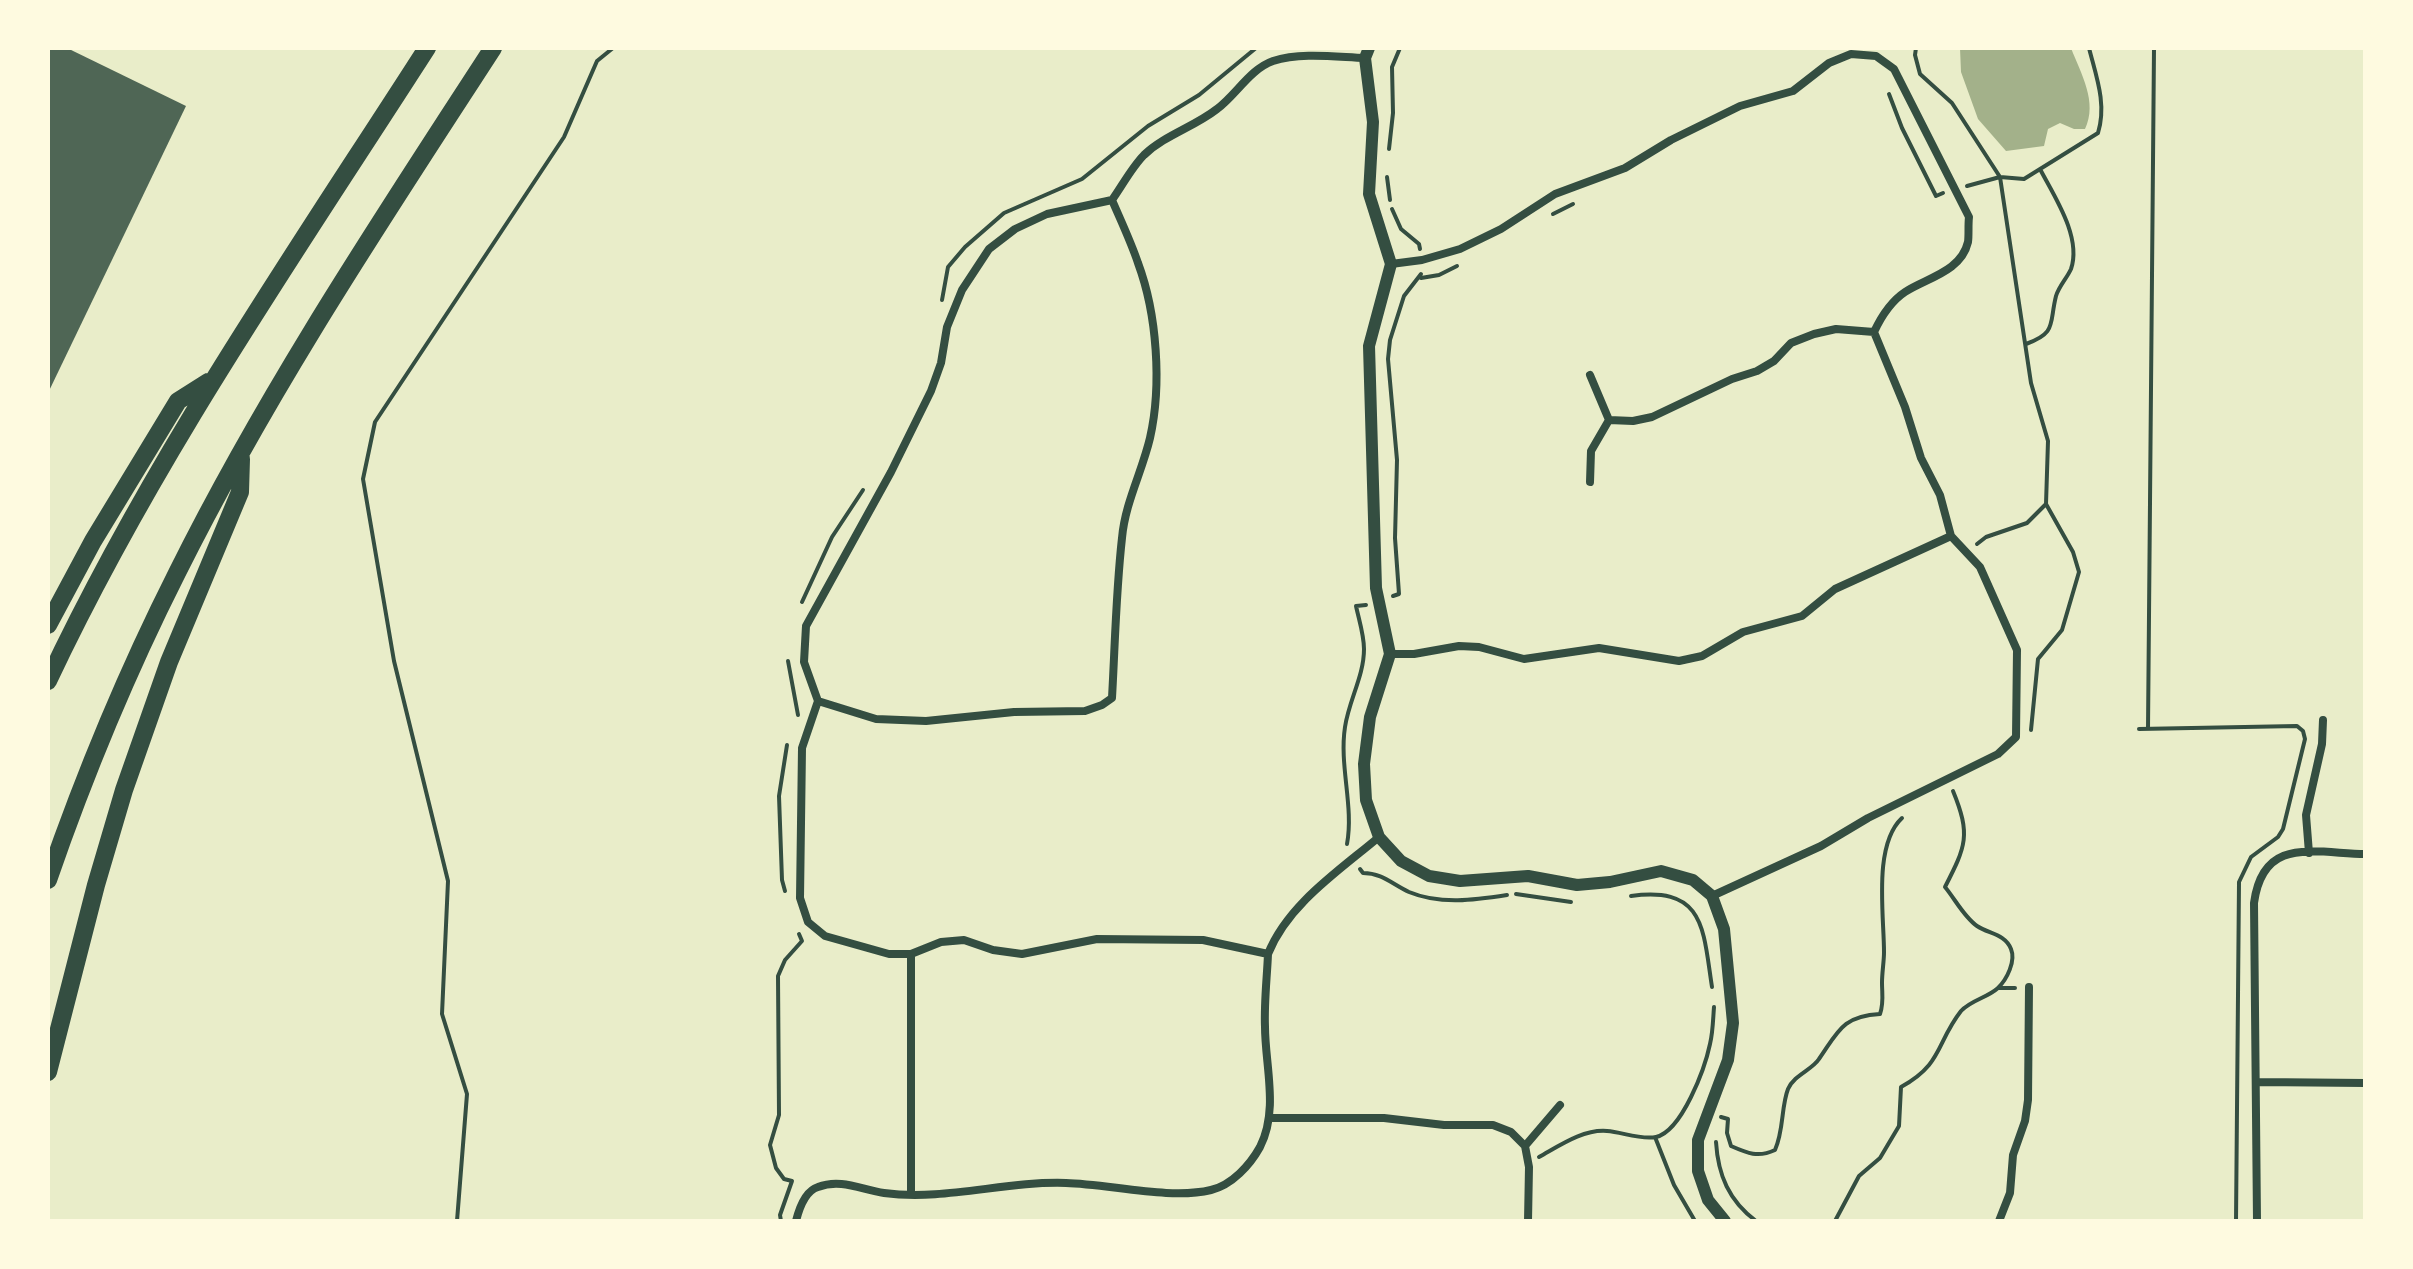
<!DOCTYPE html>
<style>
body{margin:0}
#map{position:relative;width:2413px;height:1269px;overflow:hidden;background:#e9edc9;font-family:"Noto Serif",serif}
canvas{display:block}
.frame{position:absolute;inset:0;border:50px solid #fefae0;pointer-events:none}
</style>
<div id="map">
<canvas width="2413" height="1269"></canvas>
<div class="frame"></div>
</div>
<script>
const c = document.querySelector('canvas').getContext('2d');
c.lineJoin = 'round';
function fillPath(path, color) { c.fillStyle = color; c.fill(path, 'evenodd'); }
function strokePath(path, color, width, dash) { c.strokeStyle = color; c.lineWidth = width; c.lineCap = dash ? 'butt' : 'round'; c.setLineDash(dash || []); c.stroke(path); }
const water = new Path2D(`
 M1960,48H2071C2081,74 2098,102 2085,129H2074L2060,123L2048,129L2044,146L2006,151L1978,119L1961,72Z`);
const building = new Path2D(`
 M48,48H67L186,106L48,393Z`);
const path = new Path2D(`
 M1916,48L1915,55L1920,74L1952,103L2000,177L2031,383L2048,441L2046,504L2073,552L2079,572L2062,630L2038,659L2031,730
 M1889,94L1902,128L1936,196L1943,193
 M1389,149L1393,113L1392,67L1400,48
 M1387,177L1390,200
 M1967,186L2000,177L2024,179L2098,133C2107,104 2096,76 2089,48
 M1392,209L1401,229L1419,244L1420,249
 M1553,214L1573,204
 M1421,278L1439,275L1457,266
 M942,300L948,267L965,247L1004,213L1082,179L1148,126L1199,95L1256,48
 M2026,344C2057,333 2049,324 2056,296C2059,286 2067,278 2071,269C2082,237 2054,196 2040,169
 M1977,544L1986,537L2027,523L2046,504
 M1393,596L1399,594L1395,538L1397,460L1388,359L1390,340L1404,296L1421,274
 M802,602L832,537L863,490
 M788,661L798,715
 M2139,729L2297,726L2303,731L2305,739L2283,829L2278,837L2251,857L2239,882L2236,1221
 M2148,729L2154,48
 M1347,844C1354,806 1339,766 1345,727C1349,700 1364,676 1364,649C1364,635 1359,620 1356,606L1366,605
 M1360,869L1363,873C1382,873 1392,884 1409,892C1440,905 1475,900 1507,895
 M785,891L782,880L779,796L787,745
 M1516,894L1571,902
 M1631,896C1705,886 1703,929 1712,987
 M1998,988H2015
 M1721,1117L1728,1119L1727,1133L1731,1146C1747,1153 1758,1158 1775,1150C1784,1130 1781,1107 1788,1089C1794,1075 1812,1070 1819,1059C1838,1032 1842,1016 1880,1014C1884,1003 1882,994 1882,983C1882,972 1884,962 1884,952C1884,915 1873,845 1902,818
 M1655,1137L1674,1185L1695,1221
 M1716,1142C1718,1175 1729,1201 1756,1221
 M1539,1157C1559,1146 1583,1129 1607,1131C1622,1132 1640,1140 1656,1137C1682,1131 1705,1068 1710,1044C1713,1032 1713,1019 1714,1007
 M457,1221L467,1094L442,1014L448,881L394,661L363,479L375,422L564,137L597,61L613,48
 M781,1221L780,1215L792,1181L784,1179L776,1168L770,1145L779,1115L778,976L785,960L802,941L799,934
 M1835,1221L1859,1176L1880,1158L1899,1126L1901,1087C1943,1064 1936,1043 1961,1011C1971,1000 1987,998 1998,988C2007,979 2016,961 2011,949C2005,934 1989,934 1977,926C1964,917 1955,899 1945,887C1966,846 1971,835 1953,791`);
const minor = new Path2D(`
 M1391,264L1422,260L1460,249L1501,229L1555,194L1625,168L1671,140L1740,106L1793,91L1829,63L1851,54L1876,56L1894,69L1969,217C1968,225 1969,235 1968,242C1961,272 1926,278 1905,292C1890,302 1881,317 1874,332L1905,407L1921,458L1940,495L1951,536L1980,567L2017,650L2016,737L1998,754L1868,818L1821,846L1712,896
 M1590,375L1609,420L1591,451L1590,482
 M1609,420L1633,421L1652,417L1732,379L1757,371L1774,361L1791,343L1814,334L1836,329L1874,332
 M1390,654H1414L1459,646L1479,647L1524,659L1599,648L1679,661L1702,656L1743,632L1802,616L1835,589L1951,536
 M818,701L804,662L806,626L891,472L931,391L941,363L947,327L962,290L989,249L1015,229L1047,214L1112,200C1122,186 1132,167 1144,155C1165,135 1194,127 1217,109C1236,95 1250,69 1273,61C1301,52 1336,57 1365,58
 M818,701L802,748L800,898L808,922L825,936L889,954H911L941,942L964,940L993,950L1022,954L1097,939L1203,940L1268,954C1288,904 1340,870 1379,837
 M818,701L876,719L926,721L1014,712L1085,711L1102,705L1112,698C1115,645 1116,591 1122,538C1125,503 1142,472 1150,438C1162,385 1157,314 1138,263C1131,242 1121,221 1112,200
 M2309,853L2306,815L2322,744L2323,720
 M911,954V1193
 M2258,1082L2365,1083
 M1269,1118H1384L1444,1125H1493L1511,1132L1525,1146L1529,1167L1528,1221
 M1525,1146L1560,1105
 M796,1221C799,1209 805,1191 818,1187C841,1178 862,1190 884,1193C945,1201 1005,1181 1066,1183C1109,1184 1170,1200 1211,1190C1232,1185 1250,1165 1260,1147C1279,1110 1265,1065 1265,1027C1264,1002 1267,978 1268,954
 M1999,1221L2010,1193L2013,1155L2025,1121L2028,1100L2029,987
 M2257,1221C2257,1115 2254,1009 2254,903C2263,836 2313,853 2365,854`);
const tertiary = new Path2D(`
 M1369,48L1365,58L1373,122L1369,194L1391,264L1369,346L1376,588L1390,654L1370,717L1364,764L1366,800L1379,837L1401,861L1429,876L1460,881L1528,876L1577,885L1610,882L1661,871L1693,880L1712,896L1724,929L1733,1023L1728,1060L1698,1140V1171L1708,1200L1725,1221`);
const motorway = new Path2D(`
 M48,625L93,541L178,401L208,382
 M48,681C153,458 294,255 427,48
 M48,880C84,776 127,672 177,573C268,390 382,219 493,48
 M48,1072L96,885L124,790L169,662L240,492L241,459`);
fillPath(water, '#a3b18a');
fillPath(building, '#4f6655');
strokePath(path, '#344e41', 4);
strokePath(minor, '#344e41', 8);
strokePath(tertiary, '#344e41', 12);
strokePath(motorway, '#344e41', 18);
</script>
